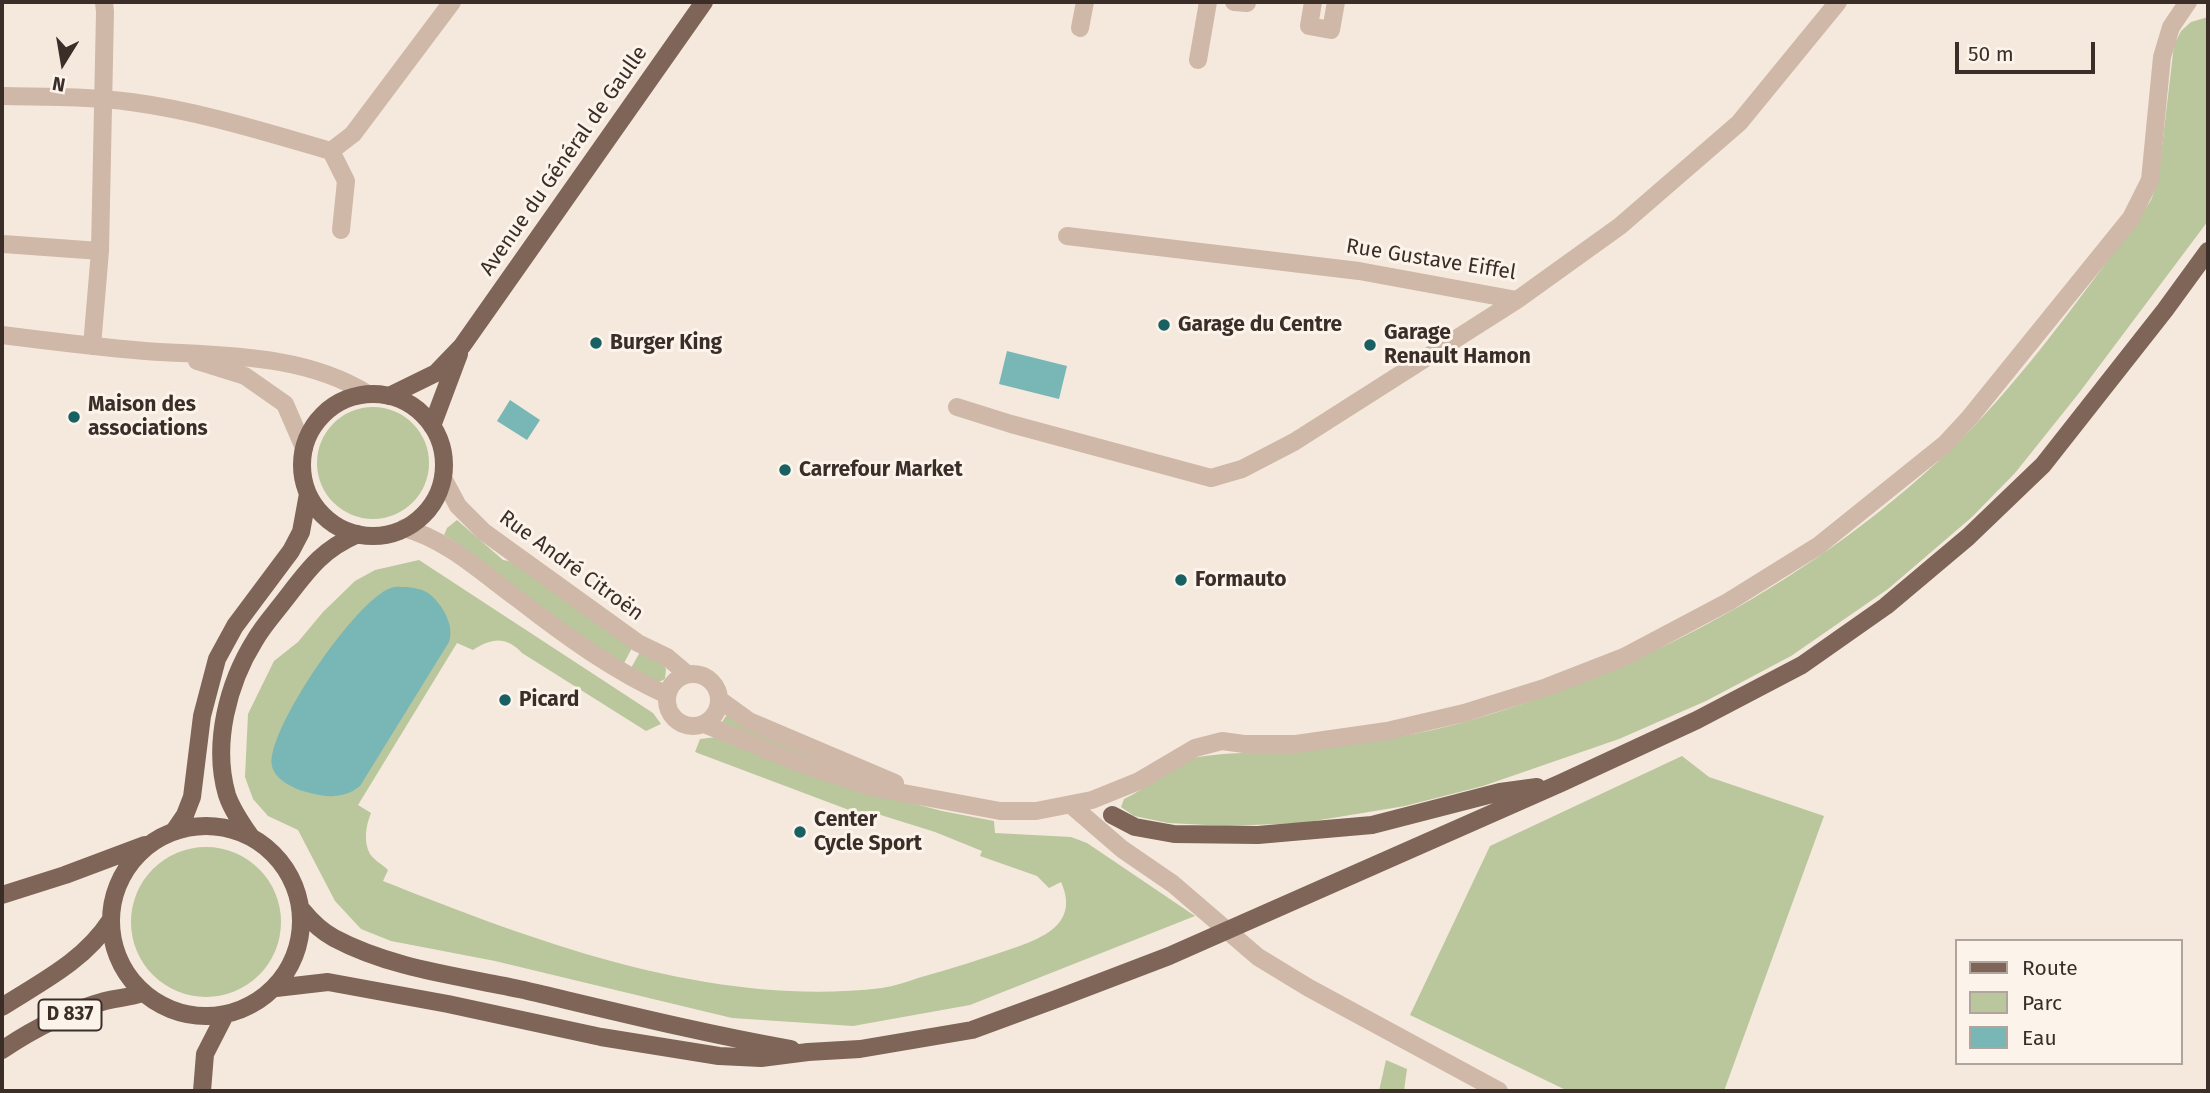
<!DOCTYPE html>
<meta charset="utf-8">
<style>
body{margin:0}
#map{position:relative;width:2210px;height:1093px;overflow:hidden;background:#f5e9de;font-family:"Fira Sans",sans-serif}
canvas{display:block}
.frame{position:absolute;inset:0;border:4px solid #3b2e29;pointer-events:none}
.legend{position:absolute;left:1955px;top:939px;width:228px;height:126px;box-sizing:border-box;background:#fcf4eb;border:2px solid #afa59d;margin:0;padding:9px 12px;list-style:none;font-size:21px;color:#3b2e29}
.legend li{display:flex;align-items:center;gap:14px;height:35px}
.legend b{width:35px;border:2px solid #afa59d}
.north{position:absolute;left:28px;top:28px;width:70px;height:70px;-webkit-text-stroke:5px #fcf4eb;paint-order:stroke;rotate:191deg;font-size:19px;font-weight:700;line-height:28px;text-align:center;color:#3b2e29}
.north::after{content:'';display:block;margin:auto;width:24px;height:32px;background:#3b2e29;clip-path:polygon(50% 0,100% 100%,50% 72%,0 100%)}
.scale{position:absolute;left:1955px;top:42px;width:140px;height:32px;box-sizing:border-box;border:4px solid #3b2e29;border-top:0;padding-left:9px;font-size:21px;line-height:24px;white-space:nowrap;color:#3b2e29;-webkit-text-stroke:5px #fcf4eb;paint-order:stroke}
</style>
<div id="map">
<canvas width="2210" height="1093"></canvas>
<div class="frame"></div>
<ul class="legend">
<li><b style="height:9px;background:#7f6458"></b>Route</li>
<li><b style="height:19px;background:#bac69c"></b>Parc</li>
<li><b style="height:19px;background:#79b6b6"></b>Eau</li>
</ul>
<div class="north">N</div>
<div class="scale">50 m</div>
</div>
<script>
const c = document.querySelector('canvas').getContext('2d');
c.lineJoin = 'round';
function fillPath(path, color) { c.fillStyle = color; c.fill(path, 'evenodd'); }
function strokePath(path, color, width, dash) { c.strokeStyle = color; c.lineWidth = width; c.lineCap = dash ? 'butt' : 'round'; c.setLineDash(dash || []); c.stroke(path); }
function label(font, color, halo, rows, align = 'center') {
  c.font = font + ' "Fira Sans",sans-serif'; c.lineWidth = 6; c.setLineDash([]); c.textBaseline = 'middle'; c.strokeStyle = halo; c.fillStyle = color; for (const [text, x, y, turn = 0] of rows) {
    c.save(); c.translate(x, y); c.rotate((+turn || 0) * Math.PI / 180); c.textAlign = isNaN(turn) ? turn : align; if (halo) c.strokeText(text, 0, 0); c.fillText(text, 0, 0); c.restore();
  }
}
const green = new Path2D(`
 M2208,17V221L2079,393L2015,473L1972,517L1888,589L1791,656L1706,701L1619,739L1483,786L1405,806L1302,823L1227,826L1168,823L1134,816L1121,807L1124,799C1145,790 1178,761 1198,757C1220,753 1253,753 1277,751C1337,746 1398,740 1457,724C1647,672 1838,567 1975,425C2035,362 2086,289 2138,220L2151,200L2158,181L2174,45L2181,31L2191,22Z
 M317 463a56 56 0 1 1 112 0a56 56 0 1 1-112 0Z
 M457,520L503,560L520,563L632,648L623,665C580,637 540,607 499,577C481,563 464,546 444,535L447,528Z
 M419,560L653,713L661,724L646,731L522,653C506,636 492,638 473,650L457,643L358,805L371,813C366,825 363,842 370,854C374,860 383,865 388,870L383,881C539,943 712,1008 882,988C894,986 907,982 918,978C951,969 982,959 1014,948C1046,937 1079,922 1061,882L1049,888L1037,876L980,856L982,851L935,832L868,811L857,813L695,752L700,739L717,737L843,785L942,811L994,821L995,833L1071,837L1087,843L1195,916L970,1005L853,1026L732,1018L495,961L391,941L361,929L335,901L298,830L268,816L253,799L245,777L248,714L274,661L298,642L323,612L355,581L375,570Z
 M640,652L662,662L666,669L665,679L657,683L631,668Z
 M726,716H728L855,772L792,754L722,722Z
 M1682,756L1709,777L1824,816L1724,1091H1568L1410,1015L1490,846Z
 M131 922a75 75 0 1 1 150 0a75 75 0 1 1-150 0Z
 M1386,1060L1407,1069L1404,1091H1379Z`);
const water = new Path2D(`
 M1007,351L1067,366L1059,399L999,384Z
 M510,400L540,420L527,440L497,421Z
 M407,587C414,588 422,589 428,593C442,603 455,626 449,642L360,786C345,798 329,798 310,793C297,790 275,781 272,766C265,732 357,598 391,588C395,586 402,587 407,587Z`);
const minor = new Path2D(`
 M1234,2L1247,3
 M1313,2L1309,26L1331,30L1336,2
 M1080,28L1085,2
 M1198,60L1208,2
 M2,96C45,97 89,96 131,102C199,111 265,132 331,151L353,134L452,2
 M331,151L346,181L341,230
 M1067,236L1359,271L1517,300L1620,226L1739,123L1838,2
 M3,244L100,251
 M2,335C49,341 97,347 145,351C219,356 303,353 368,394
 M92,346L100,251L105,12L104,2
 M197,361L245,376L285,404L304,448
 M957,407L1011,424L1211,478L1242,469L1294,442L1517,300
 M443,478L458,506L484,532L638,643L667,657L687,674
 M404,528C448,540 482,573 518,599C564,635 614,671 667,695
 M667 700a26 26 0 1 1 52 0a26 26 0 1 1-52 0Z
 M720,700L749,721L895,783
 M704,724L799,763L871,787L1000,811H1036L1092,800L1139,781L1195,748L1222,741L1244,744H1296L1387,731L1464,713L1547,687L1624,657L1728,602L1818,546L1945,444L1970,417L2131,218L2150,180L2162,57L2171,27L2188,2
 M1071,805L1122,849L1173,884L1258,957L1309,988L1499,1091`);
const major = new Path2D(`
 M302 465a71 71 0 1 1 142 0a71 71 0 1 1-142 0Z
 M389,396L436,373L462,346L704,2
 M432,426L459,354
 M1112,815L1135,827L1174,834L1258,835L1372,825L1500,792L1537,787
 M111 921a95 95 0 1 1 190 0a95 95 0 1 1-190 0Z
 M174,831L185,815L192,797L202,716L217,659L235,626L291,551L301,532L308,494
 M251,837C242,824 232,810 227,795C212,744 228,683 255,640C263,626 274,614 284,601C308,570 321,550 358,534
 M2,895L65,875L145,845
 M302,910C311,921 321,931 334,938C392,969 460,976 524,990C613,1011 701,1033 791,1049
 M276,988L328,982L448,1004L601,1037L719,1056L761,1058L808,1052L860,1049L972,1030L1059,998L1169,956L1561,783L1697,720L1802,665L1886,606L1968,537L2043,465L2165,310L2208,251
 M2,1007C41,982 84,961 110,921
 M2,1050C33,1029 69,1011 105,1001C118,998 131,997 143,993
 M202,1091L205,1054L225,1015`);
const markers = [
 [1164,325,7,"#196062"],
 [596,343,7,"#196062"],
 [1370,345,7,"#196062"],
 [74,417,7,"#196062"],
 [785,470,7,"#196062"],
 [1181,580,7,"#196062"],
 [505,700,7,"#196062"],
 [800,832,7,"#196062"]
];
const shields = [
 [70,1015,63]
];
const shieldNames = [
 ["D 837",70,1015]
];
const streetNames = [
 ["Avenue du Général de Gaulle",564,161,-55],
 ["Rue Gustave Eiffel",1431,260,9],
 ["Rue André Citroën",571,566,36]
];
const poiNames = [
 ["Garage du Centre",1178,325],
 ["Garage",1384,333],
 ["Renault Hamon",1384,357],
 ["Burger King",610,343],
 ["Maison des",88,405],
 ["associations",88,429],
 ["Carrefour Market",799,470],
 ["Formauto",1195,580],
 ["Picard",519,700],
 ["Center",814,820],
 ["Cycle Sport",814,844]
];
fillPath(green, '#bac69c');
fillPath(water, '#79b6b6');
strokePath(minor, '#cfb8a8', 18);
strokePath(major, '#7f6458', 18);
for (const [x, y, r, color] of markers) { const dot = new Path2D(); dot.arc(x, y, r, 0, 2 * Math.PI); c.fillStyle = color; c.fill(dot); strokePath(dot, '#fcf4eb', 2.5); }
for (const [x, y, w] of shields) { const box = new Path2D(); box.roundRect(x - w / 2, y - 15.5, w, 31, 5); c.fillStyle = '#fcf4eb'; c.fill(box); strokePath(box, '#3b2e29', 2); }
label('bold 19px', '#3b2e29', null, shieldNames);
label('21px', '#3b2e29', '#fcf4eb', streetNames);
label('bold 21px', '#3b2e29', '#fcf4eb', poiNames, 'left');
</script>
